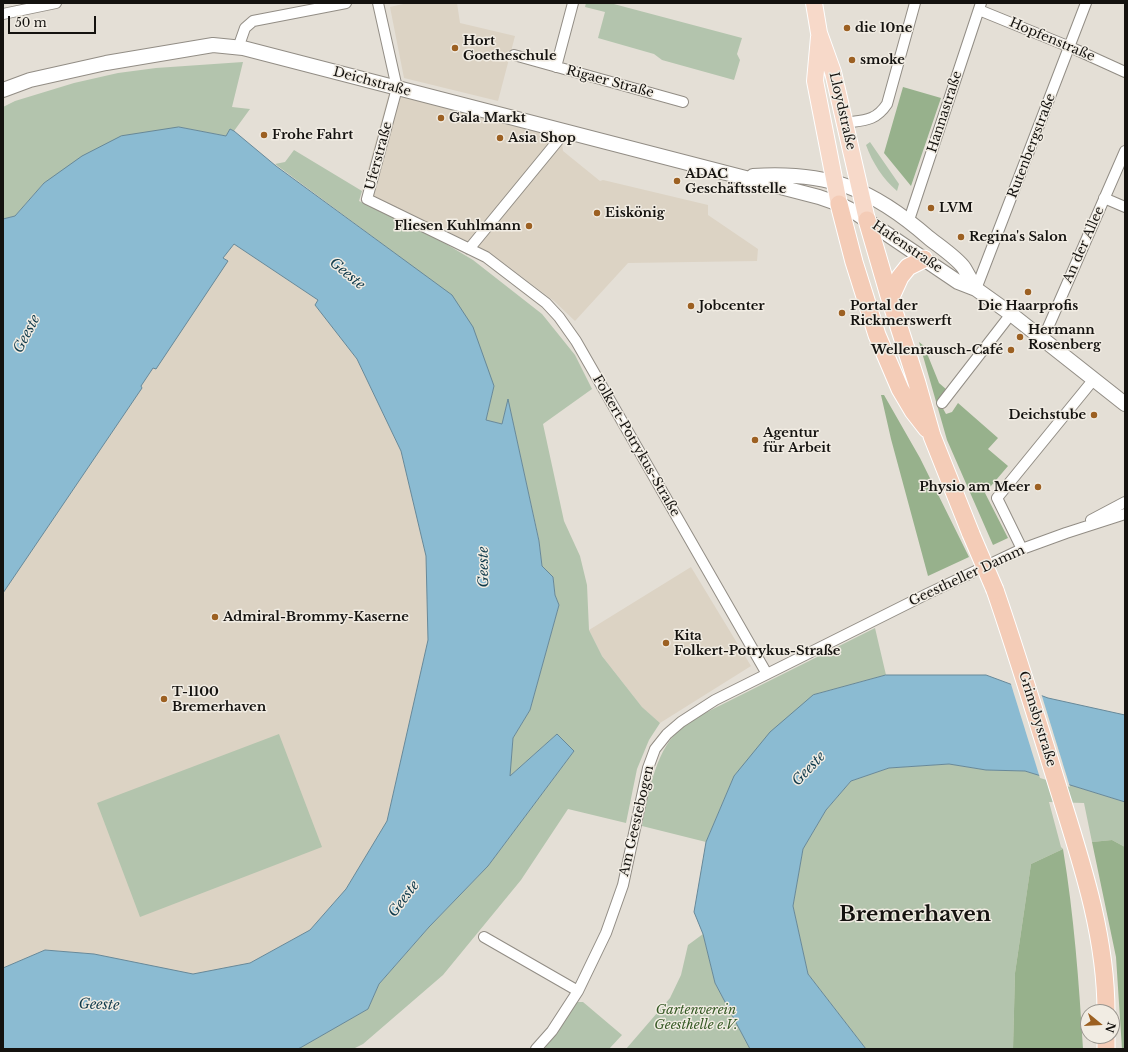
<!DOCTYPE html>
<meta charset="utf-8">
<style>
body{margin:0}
#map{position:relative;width:1128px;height:1052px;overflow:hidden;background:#e4dfd6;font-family:"Libre Baskerville",serif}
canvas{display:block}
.frame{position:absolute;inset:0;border:4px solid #14120f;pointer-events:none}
.north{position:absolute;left:1080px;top:1004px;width:40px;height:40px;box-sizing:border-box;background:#f1ece3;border:1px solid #99958e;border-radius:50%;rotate:108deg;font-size:11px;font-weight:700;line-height:16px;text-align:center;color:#14120f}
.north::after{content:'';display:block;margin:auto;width:14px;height:18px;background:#9c6022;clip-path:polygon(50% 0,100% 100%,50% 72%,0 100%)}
.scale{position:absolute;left:8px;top:16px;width:88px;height:18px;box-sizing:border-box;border:2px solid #14120f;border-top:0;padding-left:5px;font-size:12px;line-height:14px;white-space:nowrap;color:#14120f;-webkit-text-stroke:3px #f1ece3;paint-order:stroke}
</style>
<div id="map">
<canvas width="1128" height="1052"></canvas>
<div class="frame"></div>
<div class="north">N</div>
<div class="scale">50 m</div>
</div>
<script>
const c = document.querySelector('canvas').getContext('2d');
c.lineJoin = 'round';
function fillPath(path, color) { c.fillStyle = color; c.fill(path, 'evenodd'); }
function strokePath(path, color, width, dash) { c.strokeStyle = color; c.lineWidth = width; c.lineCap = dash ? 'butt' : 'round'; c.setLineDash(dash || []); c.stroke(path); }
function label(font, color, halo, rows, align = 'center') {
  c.font = font + ' "Libre Baskerville",serif'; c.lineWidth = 3; c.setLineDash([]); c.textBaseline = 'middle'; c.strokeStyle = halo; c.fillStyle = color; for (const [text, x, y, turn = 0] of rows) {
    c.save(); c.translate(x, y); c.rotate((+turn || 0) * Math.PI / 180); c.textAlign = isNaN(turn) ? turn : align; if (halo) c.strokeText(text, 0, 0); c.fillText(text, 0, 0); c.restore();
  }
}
const built = new Path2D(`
 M408,3H457L460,23L515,36L498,101L404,78L390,7Z
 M389,93L561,135L563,151L600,181L603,180L708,205V215L758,249L757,261L628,263L575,321L554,301L493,255L467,241L362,191Z
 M234,244L318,300L315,305L357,359L401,451L426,556L428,640L387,821L346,889L310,930L250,963L193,975L94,954L45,950L3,968V593L142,388L141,386L153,367L156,368L227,261L223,258Z
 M691,567L751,666L660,723L642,707L602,656L589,630Z`);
const green = new Path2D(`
 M586,3H610L742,38L737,54L740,60L734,80L662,60L654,54L598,38L605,12L585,7Z
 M243,62L232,107L250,109L234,131L230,129L226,136L179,127L44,183L15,216L3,219V107L15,101L74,83L118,73L156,68Z
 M870,142L899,184L897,191C883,179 872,162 866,145Z
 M294,150L362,191L359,201L436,238L473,260L542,314L575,355L592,389L543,424L564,521L580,556L587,585L589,630L602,656L642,707L660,723L649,740L637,769L626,823L568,809L521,880L443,975L363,1044L353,1049H297L368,1009L379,984L429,927L488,866L574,751L557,734L509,777L513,738L530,710L559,605L555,595L553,577L542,566L539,540L508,400L502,424L486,420L494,386L451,295L275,164L285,162Z
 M875,628L886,675L813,695L734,776L706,842L642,826C649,792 655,747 685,725C692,720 699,716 707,712Z
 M279,734L322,847L140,917L97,803Z
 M949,764L986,770L1025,771L1125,802V847L1112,840L1092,842L1084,803L1049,802L1061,847L1063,849L1031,864L1015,973L1013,1049H866L808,974L793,906L803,849L826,810L851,781L889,768Z
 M703,934L715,983L750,1049H626L670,998L681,975L688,945Z
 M575,1002H583L622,1035L609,1049H544L557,1033Z`);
const forest = new Path2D(`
 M903,87L941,98L911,186L884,153Z
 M919,342L924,346L939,383L947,390L940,403L946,414L952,412L958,403L998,438L988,449L1008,466L985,493L1008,538L993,545L947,440Z
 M881,395H884L920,458L969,557L928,576L891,439Z
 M1112,840L1125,847V1049H1122L1116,957L1092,842Z
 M1063,849C1074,916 1079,982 1083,1049H1013L1015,973L1031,864Z`);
const water = new Path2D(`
 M179,127L226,136L230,129L234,131L276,166L452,295L473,327L494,386L486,420L502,424L508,399L539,541L542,566L553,577L555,595L559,605L530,710L513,738L510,776L557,734L574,751L488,866L429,927L379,984L368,1009L300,1048L297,1049H3V968L45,950L94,954L193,974L250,963L310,930L346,889L387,821L428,640L426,556L401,451L357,359L315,305L318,300L234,244L223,258L228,261L156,369L153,368L141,386L142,388L3,593V219L15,216L44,183L82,156L121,136Z
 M886,675H986L1048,698L1125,715V802L1025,771L986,770L949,764L889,768L851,781L826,810L803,849L793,906L808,974L866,1049H750L715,983L703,934L694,912L706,842L734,776L770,732L813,695Z`);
const pier = new Path2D(`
 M1010,681L1041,693L1070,787L1040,778Z`);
const minor = new Path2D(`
 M378,3L397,88L367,199L486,257L546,303L559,317L576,341L767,674
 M979,10L1070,47L1125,72
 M3,14L56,3
 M238,48L245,28L253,21L346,3
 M514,55L683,102
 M556,67L573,3
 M844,123C863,120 875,122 887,104L915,3
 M1104,198L1125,207
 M909,220L981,3
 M469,249L565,132
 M976,289L1086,3
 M1043,339L1125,151
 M942,403L1011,314
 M1091,520L1125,502
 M1022,549L997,498L1094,379
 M484,937L578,991
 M536,1049L552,1031L578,991L606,933L623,885L648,768L655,749L667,734L681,722L715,700L927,594L1022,549L1066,533L1125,514`);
const secondary = new Path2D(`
 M3,90L30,80L106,63L213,45L243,48L819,197L839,204L853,211L958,282L976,289L1011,314L1125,404
 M753,176C829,171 873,189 929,238C939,246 957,258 964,268C968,275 972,282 976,289`);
const primary = new Path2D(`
 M814,3L819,33L833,72L867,220
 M819,37L815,81L839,204`);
const trunk = new Path2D(`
 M839,204L854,262L877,335L900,389L913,411L927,429
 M867,220L890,299L917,383L932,436L971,534
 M890,299L900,277L908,267L924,259
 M995,590C1017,654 1037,719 1057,784C1080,858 1106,933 1106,1012
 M1106,1049V1036`);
const trunkBridge = new Path2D(`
 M971,534L995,590`);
const markers = [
 [847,28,4,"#9c6022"],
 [455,48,4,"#9c6022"],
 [852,60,4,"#9c6022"],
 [441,118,4,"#9c6022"],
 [264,135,4,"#9c6022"],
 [500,138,4,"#9c6022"],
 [677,181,4,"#9c6022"],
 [931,208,4,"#9c6022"],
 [597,213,4,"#9c6022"],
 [529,226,4,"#9c6022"],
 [961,237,4,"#9c6022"],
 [1028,292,4,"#9c6022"],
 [691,306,4,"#9c6022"],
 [842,313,4,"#9c6022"],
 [1020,337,4,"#9c6022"],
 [1011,350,4,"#9c6022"],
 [1094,415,4,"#9c6022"],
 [755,440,4,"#9c6022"],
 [1038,487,4,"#9c6022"],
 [215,617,4,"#9c6022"],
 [666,643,4,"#9c6022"],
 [164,699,4,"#9c6022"]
];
const poiNames = [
 ["die 10ne",855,28],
 ["Hort",463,41],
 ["Goetheschule",463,56],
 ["smoke",860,60],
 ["Gala Markt",449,118],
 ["Frohe Fahrt",272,135],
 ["Asia Shop",508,138],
 ["ADAC",685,174],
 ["Geschäftsstelle",685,189],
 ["LVM",939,208],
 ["Eiskönig",605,213],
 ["Fliesen Kuhlmann",521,226,"right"],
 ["Regina's Salon",969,237],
 ["Jobcenter",699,306],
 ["Portal der",850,306],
 ["Rickmerswerft",850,321],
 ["Die Haarprofis",1028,306,"center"],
 ["Hermann",1028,330],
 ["Rosenberg",1028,345],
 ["Wellenrausch-Café",1003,350,"right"],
 ["Deichstube",1086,415,"right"],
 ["Agentur",763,433],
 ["für Arbeit",763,448],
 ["Physio am Meer",1030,487,"right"],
 ["Admiral-Brommy-Kaserne",223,617],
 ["Kita",674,636],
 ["Folkert-Potrykus-Straße",674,651],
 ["T-1100",172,692],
 ["Bremerhaven",172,707]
];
const streetNames = [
 ["Hopfenstraße",1052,40,23],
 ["Deichstraße",372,82,15],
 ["Rigaer Straße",610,82,15],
 ["Lloydstraße",842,111,77],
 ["Hannastraße",945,112,-72],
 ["Rutenbergstraße",1032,146,-69],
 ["Uferstraße",379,156,-75],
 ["An der Allee",1084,245,-66],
 ["Hafenstraße",907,247,34],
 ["Folkert-Potrykus-Straße",636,446,60],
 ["Geestheller Damm",967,576,-25],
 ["Grimsbystraße",1037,719,73],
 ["Am Geestebogen",637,821,-77]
];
const parkNames = [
 ["Gartenverein",696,1010],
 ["Geesthelle e.V.",696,1025]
];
const waterNames = [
 ["Geeste",347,274,40],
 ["Geeste",27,334,-62],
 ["Geeste",484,567,-91],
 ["Geeste",809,769,-46],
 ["Geeste",404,899,-53],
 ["Geeste",99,1005,2]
];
const townNames = [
 ["Bremerhaven",915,915]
];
fillPath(built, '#dcd3c4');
fillPath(green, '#b3c4ad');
fillPath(forest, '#97b18c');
fillPath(water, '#8bbbd2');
strokePath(water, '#678898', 1);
fillPath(pier, '#e4dfd6');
strokePath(minor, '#928d85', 12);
strokePath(secondary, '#928d85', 16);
strokePath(primary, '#fff', 18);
strokePath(trunk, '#fff', 19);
strokePath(minor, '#fff', 10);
strokePath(secondary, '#fff', 14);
strokePath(primary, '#f7d9c9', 16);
strokePath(trunk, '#f4ccb7', 17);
strokePath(trunkBridge, '#fff', 19, []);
strokePath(trunkBridge, '#f4ccb7', 17);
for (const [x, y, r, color] of markers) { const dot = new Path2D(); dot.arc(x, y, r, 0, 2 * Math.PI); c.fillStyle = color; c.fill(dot); strokePath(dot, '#f1ece3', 1.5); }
label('bold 13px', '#14120f', '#f1ece3', poiNames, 'left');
label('13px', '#14120f', '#f1ece3', streetNames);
label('italic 13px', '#355924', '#f1ece3', parkNames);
label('italic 14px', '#0e394a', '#f1ece3', waterNames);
label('bold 21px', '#14120f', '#f1ece3', townNames);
</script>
